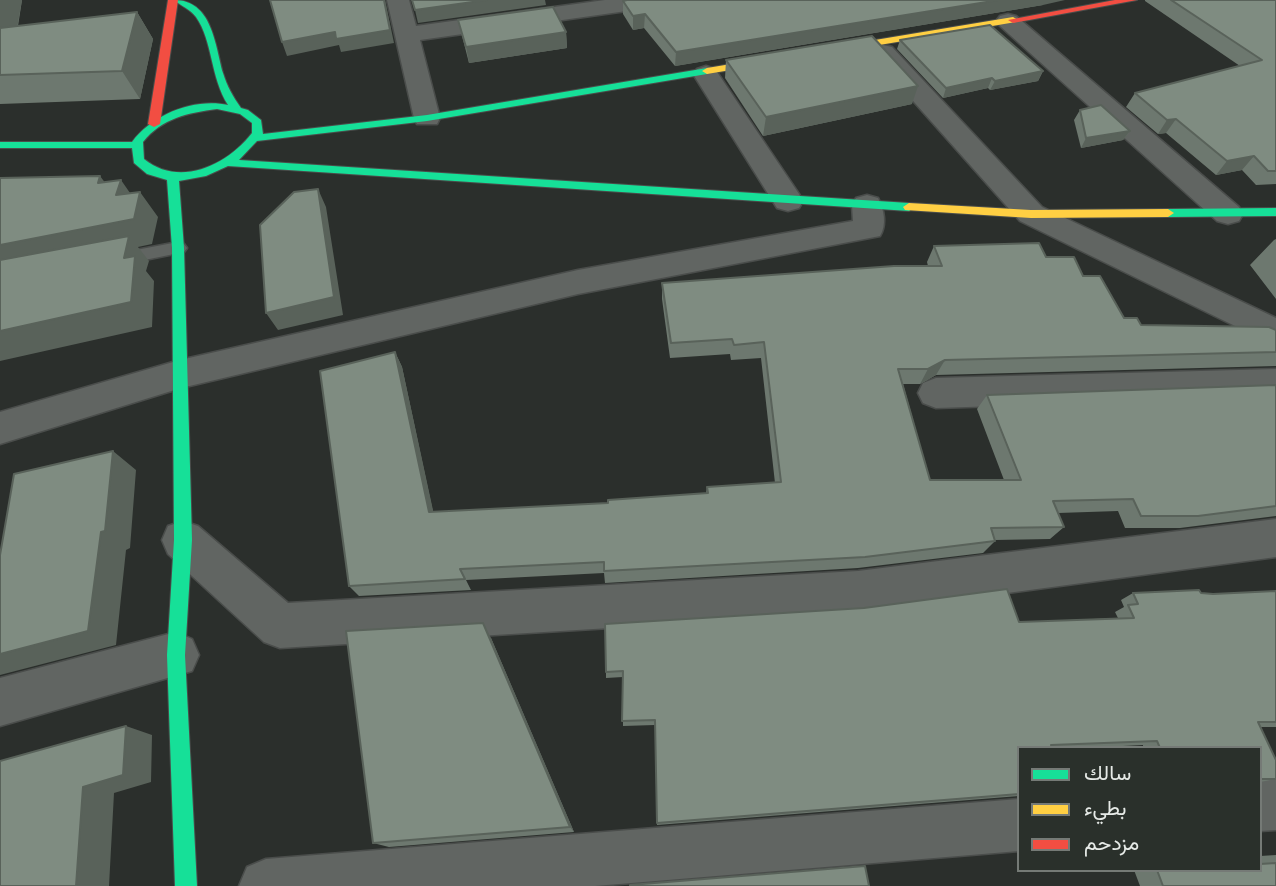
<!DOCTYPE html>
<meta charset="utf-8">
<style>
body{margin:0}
#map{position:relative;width:1276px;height:886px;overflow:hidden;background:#2b2f2c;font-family:Commissioner,Vazirmatn,sans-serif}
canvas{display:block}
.legend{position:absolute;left:1017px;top:746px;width:245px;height:126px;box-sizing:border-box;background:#2a302b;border:2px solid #757a76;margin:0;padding:9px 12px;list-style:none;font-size:21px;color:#e6eae7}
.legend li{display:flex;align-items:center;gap:14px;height:35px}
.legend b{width:35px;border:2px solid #757a76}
</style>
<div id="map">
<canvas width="1276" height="886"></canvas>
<ul class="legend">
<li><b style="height:9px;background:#16e098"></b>سالك</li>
<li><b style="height:9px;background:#ffcf43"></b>بطيء</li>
<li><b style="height:9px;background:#f24e42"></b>مزدحم</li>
</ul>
</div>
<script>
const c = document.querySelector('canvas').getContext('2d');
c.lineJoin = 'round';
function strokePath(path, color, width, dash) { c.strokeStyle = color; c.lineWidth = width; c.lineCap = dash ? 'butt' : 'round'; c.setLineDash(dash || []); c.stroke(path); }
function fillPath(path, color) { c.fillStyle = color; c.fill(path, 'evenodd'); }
const lane = new Path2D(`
 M178,242L184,244L187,248L184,252L115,266L106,260L115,254Z`);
const street = new Path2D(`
 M387,0H409L416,26L605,0H666L655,7L420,40L440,118L437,124H417L414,118Z
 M1008,14L1016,16L1239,207L1243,214L1239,221L1228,224L1217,221L1000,26L996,21L1000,16Z
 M883,45L892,47L1042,207L1276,318V346L1020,221L874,57L871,52L874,47Z
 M706,66L715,69L799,194L803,201L799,208L788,211L777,208L693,74L697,69Z
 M867,195L878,198C884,209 887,225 880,236L578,294L181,388L0,444V412L180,360L578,270L853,221L852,205L856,198Z
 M1276,369V397L936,408L923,403L918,393L923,383L936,378Z
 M1276,519V557L858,613L280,648L264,642L168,554L162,540L168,526L183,521L198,526L288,603L858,571Z
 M176,632L192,639L199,655L192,671L0,726V678Z
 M1276,778V830L1260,831V779Z
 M1019,799V851L595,886H239L247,867L266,859Z`);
const fast = new Path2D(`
 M174,0C212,0 215,44 223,73C227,86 233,97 241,108L248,110L261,120L263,134L427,115L707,68L712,71L707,74L427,121L257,141L239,160L909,203L915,207L909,211L228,166L206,176L179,181L184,248L192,540L185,655L197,886H175L167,655L174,540L172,248L167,180L147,174L134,163L132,148H0V142H132C153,114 194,98 228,105C210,77 213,41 196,17C190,9 181,6 174,0ZM217,109L240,114L252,123V133C227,165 180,188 144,159L143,142C162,118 188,113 217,109Z
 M1276,208V216L1168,217L1162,213L1168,209Z`);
const slow = new Path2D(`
 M1013,17L1018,20L1016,22L707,74L702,71L707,68Z
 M909,203L1031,210L1168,209L1174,213L1168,217L1031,218L905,210L903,207Z`);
const jam = new Path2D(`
 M168,0H178L160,124L154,127L148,124Z
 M1115,0H1137L1013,23L1008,20Z`);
const wall = new Path2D(`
 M0,0H22L18,26L137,12L153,39L140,99L0,104Z
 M1145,0H1276V184L1256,185L1242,170L1216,175L1166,133L1158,134L1126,107L1135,93L1240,66L1145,1Z
 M623,1L1043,5L675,66L644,28L633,30L623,14Z
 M458,20L566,32L567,48L469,63Z
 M900,40L1043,71L1038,81L990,90L988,88L943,98L897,49Z
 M726,60L912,104L763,136L725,78Z
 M1080,110L1130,131L1123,140L1081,148L1074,120Z
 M1276,239V299L1250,265L1274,240Z
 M934,246L1046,257L1083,276L1124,318L1141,325L1276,352V366L936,375L920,384H903L930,480H1004L977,409L987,395L1276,385V518V516L1180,528H1125L1118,511L1058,513L1064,527L1050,539L995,540V541L983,553L858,568L605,583L604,573L466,580L471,590L359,596L349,586L395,352L402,367L433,512L608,503L706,493L707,487L775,483L761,358L731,360L730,354L670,358L662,299V283L928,266L927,262Z
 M1276,591V727H1261L1276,779L1260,782V748H1143V745L1083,748H1019V796L657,825L655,725L623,726V677L606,678V672L1019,622L1118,618L1115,612L1124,607L1121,600L1133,593L1213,594Z
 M491,638L574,832L389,847L373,843Z
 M1276,855V886H1140L1134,870H1260V856Z`);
const shadedWall = new Path2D(`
 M0,0H22L12,57L0,40Z
 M384,0H385L394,43L341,52L339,45L287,56L282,42L335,32Z
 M487,0H545L546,5L418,23L415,10Z
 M999,0H1065L1043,5L675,66L676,52Z
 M137,12L153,39L140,99L122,71Z
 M645,14L644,28L633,30V16Z
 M566,32L567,48L469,63L466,47Z
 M1043,71L1038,81L990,90L995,81Z
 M992,78L988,88L943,98L946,88Z
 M918,86L912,104L763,136L766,117Z
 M1176,119L1166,133L1158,134L1167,120Z
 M1130,131L1123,140L1081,148L1086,138Z
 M1254,156L1242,170L1216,175L1227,161Z
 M100,176L119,201L98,183Z
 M121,180L137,203L140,192L158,217L152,244L138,247L149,261L146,271L154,281L152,327L0,361V245L116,195Z
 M318,189L326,207L343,315L278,330L266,313Z
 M395,352L402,367L436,524L429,512Z
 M945,360L936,375L920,384L928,369Z
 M113,451L136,470L130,548L126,550L116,645L0,675V654L101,532Z
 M483,623L491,638L574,832L570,827Z
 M126,726L152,735L151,782L114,793L109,886H76L83,787Z`);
const building = new Path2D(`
 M270,0H384L390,30L336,39L335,32L282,42Z
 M412,0H487L415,10Z
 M627,0H999L676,52L645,14L633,16L623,1Z
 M1171,0H1276V171H1268L1254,156L1227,161L1176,119L1167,120L1135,93L1262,60Z
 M553,7L566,32L466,47L458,20Z
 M137,12L122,71L0,75V28Z
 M990,25L1043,71L995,81L992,78L946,88L900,40Z
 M872,36L918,86L766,117L726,60Z
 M1101,105L1130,131L1086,138L1080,110Z
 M100,176L98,183L121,180L116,195L140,192L134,219L0,245V178Z
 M318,189L334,297L266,313L260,225L294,192Z
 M129,236L124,258L135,256L131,302L0,331V260Z
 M1039,243L1046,257H1074L1083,276H1100L1124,318H1137L1141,325L1269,327L1276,330V352L945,360L928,369H898L930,480H1021L987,395L1276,385V506L1198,516H1141L1133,499L1053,501L1064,527L991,528L995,541L865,557L604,571V562L460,569L465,579L349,586L320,371L395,352L429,512L608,503V500L708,493L707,487L781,482L764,342L734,345L732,339L671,343L662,283L894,266H942L934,246Z
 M113,451L105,531L101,532L88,631L0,654V555L14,474Z
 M1007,589L1019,622L1134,618L1128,605L1138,604L1133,593L1199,590L1201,593L1213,594L1276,591V722H1258L1276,760V779H1260V748H1160L1157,741L1051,745L1052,748H1019V794L657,823L655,720L622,721L623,671L606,672L605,624L864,608Z
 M483,623L570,827L373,843L346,631Z
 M126,726L123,775L83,787L76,886H0V761Z
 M1276,863V886H1163L1157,870H1260V864Z
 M865,866L869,886H630V885Z`);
strokePath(lane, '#4a4d4b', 3);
strokePath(street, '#4a4d4b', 3);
strokePath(fast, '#4a4d4b', 2);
strokePath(slow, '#4a4d4b', 2);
strokePath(jam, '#4a4d4b', 2);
fillPath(lane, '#616562');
fillPath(street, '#616562');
fillPath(fast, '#16e098');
fillPath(slow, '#ffcf43');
fillPath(jam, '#f24e42');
fillPath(wall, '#6d786f');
fillPath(shadedWall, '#59625a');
fillPath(building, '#7f8c81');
strokePath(building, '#59625a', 2);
</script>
